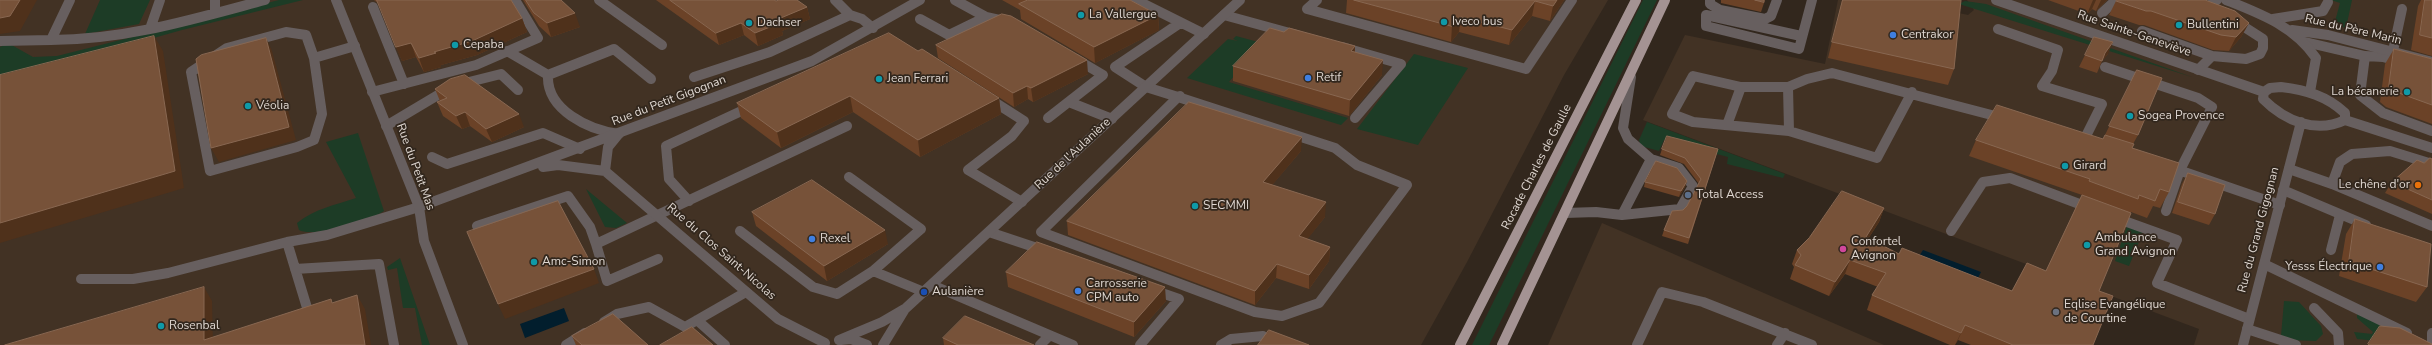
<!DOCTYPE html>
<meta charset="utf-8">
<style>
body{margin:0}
canvas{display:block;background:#32271d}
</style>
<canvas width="2432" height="345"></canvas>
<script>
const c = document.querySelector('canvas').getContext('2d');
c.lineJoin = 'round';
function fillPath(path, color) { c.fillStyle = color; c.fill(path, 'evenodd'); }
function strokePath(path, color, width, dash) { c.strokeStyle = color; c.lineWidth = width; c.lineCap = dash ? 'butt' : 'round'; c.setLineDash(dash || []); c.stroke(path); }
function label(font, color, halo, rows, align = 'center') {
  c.font = font + ' "Nunito Sans",sans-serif'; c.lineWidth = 3.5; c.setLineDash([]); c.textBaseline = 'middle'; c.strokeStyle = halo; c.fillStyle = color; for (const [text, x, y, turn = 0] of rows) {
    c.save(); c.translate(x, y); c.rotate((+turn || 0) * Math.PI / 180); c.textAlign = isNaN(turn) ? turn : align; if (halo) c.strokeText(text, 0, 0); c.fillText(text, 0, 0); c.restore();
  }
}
const built = new Path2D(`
 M0,0H1608L1564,75L1467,262L1421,345H0Z
 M1838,0H1897L1968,15L1974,10L1967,0H2432V345H2194L2199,329L1643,120L1685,35L1825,64Z
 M1602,223L1884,345H1548Z`);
const green = new Path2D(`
 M100,0H150L139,24L85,34Z
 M279,0H303L182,30L0,81V47L8,43L33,57L57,56Z
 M1643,0H1657L1489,345H1472Z
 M2331,0H2352L2346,28L2334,25L2340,3Z
 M1965,1L1986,4L2192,77L1959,4Z
 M1236,36L1262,43L1229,82L1348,118L1341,125L1187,78L1228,39L1238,41L1233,39Z
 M1414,54L1468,68L1418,145L1357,129Z
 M1647,122L1785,174L1783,178L1727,164L1728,157L1664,140L1659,151L1641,146L1639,140Z
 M358,133L384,211C370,221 313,238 299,230L297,223C314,209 335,205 356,198L326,142Z
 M586,189L627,223L616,228L605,227Z
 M2127,226L2143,232L2129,266L2115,261Z
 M400,258L430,345H422L415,308H403L397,268L388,270L387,267Z
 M2284,301L2299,302L2321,326L2323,334L2316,341L2287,340L2281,336Z
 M2357,313L2419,345L2357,339L2354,332L2372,334L2373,332L2357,318Z`);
const water = new Path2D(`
 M1923,250L1981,272L1977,280L1918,258Z
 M564,308L569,321L525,338L520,324Z`);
const lane = new Path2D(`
 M70,0L51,40C125,40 194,19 265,0
 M215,0V13
 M599,0L662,45
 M835,0L850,15
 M955,0L986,17
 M1136,0L1204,34
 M1317,0L1307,9L1526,69L1572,0
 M1710,0V4L1720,10L1765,19L1771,16L1777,0
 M373,7L404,84
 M2209,10L2206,8L2217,0
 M2102,13L2116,0
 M1224,15L1297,35
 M920,19L949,35L986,17L1004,21
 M2273,19L2323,11L2328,2
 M150,29L160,0
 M1998,29L2058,50L2052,71L2042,86L2102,104L2084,140
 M2142,31L2212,56L2198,70
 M286,32L306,35L314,58L322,114L314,140L297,147L210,171L191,72L227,48Z
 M1801,36L1706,15V26L1799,49L1812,0
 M0,41L51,40
 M2305,42L2365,56L2360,95L2383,113L2432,131
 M1342,47L1401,64L1355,118
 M507,51L548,75L614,49L651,79
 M2393,51L2402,9
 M2212,56L2246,59L2260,54L2263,48V39L2235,21
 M2365,56L2383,57L2401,62
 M314,58L355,46
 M2105,67L2198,98L2212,107L2180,170L2166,211
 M1832,73L1911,94L1877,158L1789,131L1788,87L1807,79Z
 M548,75C546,110 589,130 619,134
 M694,77L770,52L850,15L862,19L873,28
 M1788,87H1741L1693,76L1672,114L1693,122L1789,131
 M372,92L476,65L538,38L515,0
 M1911,94L2003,118
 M1911,94L1912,92
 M1178,97L1335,148L1357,165L1407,185L1319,303L1282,316L1255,312L1041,232Z
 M1178,97L1146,87L1115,67L1180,23
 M1178,97L1180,96
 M988,98L1024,121L1012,136L968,170L1022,202
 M1069,102L1112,119
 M1048,118L1103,75L1076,59
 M1727,125L1741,87
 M386,126L453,86L501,74L518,90
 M432,157L447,164L543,133L580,149
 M2164,165L2280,205
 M2289,169L2332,184L2432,226
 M849,177L921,229L873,271
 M2332,184L2340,162L2352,154L2390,151L2432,164
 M2283,190L2366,225
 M689,201L669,179L666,146L750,107
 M1565,213L1596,212L1622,215L1680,209L1693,186L1679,168L1651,159L1628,139L1623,128L1631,77
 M1622,215L1651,159
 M2116,218L2177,240L2157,283L2249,319
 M477,226L568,196L590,227L596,244L847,126
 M740,231L813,287L837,294L873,271L924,292
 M1951,231L1983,182L2010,178L2090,208
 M989,232L1046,251
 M287,242L308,311
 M596,244L607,281L658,259
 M2331,250L2340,215
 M295,269L379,264L394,345
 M81,279H133L168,273L287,242L327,235L419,207
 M2314,308L2338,333L2339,345
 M697,320L725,345
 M604,322L617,314L649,307L685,327L746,292
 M2247,329L2296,345
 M2432,333V345
 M566,345L585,333
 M1040,345L1049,336
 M1140,345L1179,299L1153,290
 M1221,345L1231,339L1263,336
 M1637,345L1662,292L1703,302L1812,345
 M1777,345L1785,333`);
const street = new Path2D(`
 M336,0L419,207L424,241L463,345
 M1996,0L2264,92
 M2226,0C2261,14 2294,26 2316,58L2310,92
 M2292,30L2328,35L2432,62
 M2281,87C2306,90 2327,96 2345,113V120C2316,134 2285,121 2263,99L2264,92L2270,88Z
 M2345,120L2432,148
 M543,167L558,165L605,171L778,319L825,343
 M605,171L608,147L617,136
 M419,207L812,61L920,0
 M2264,264L2407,333
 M932,285L1073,345
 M839,340L882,322L906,308L1240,0
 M841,340L851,339L867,345
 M883,345L905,309
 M2243,345L2301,122`);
const primary = new Path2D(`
 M1460,345L1636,0
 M1502,345L1665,0`);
const wall = new Path2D(`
 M374,0H511L522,18L527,32L477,55L441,65V67L424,72L416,57L402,61L379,4Z
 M523,0H561L580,27L551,37L539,26Z
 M656,0H774L776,1L807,7L810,19L782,31L783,35L758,46L744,35L719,45Z
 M1002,0H1130L1158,15L1159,30L1095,63L1021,19L1020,10Z
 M1347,0H1564L1550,21L1532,16L1509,45L1459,32L1451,42L1346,13Z
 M1721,0H1765L1761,12L1721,3Z
 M1842,0H1961L1954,69L1948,85L1828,58Z
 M2048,0H2107L2096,11L2092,9L2087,14Z
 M2421,0H2432V56L2411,50L2418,6Z
 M2116,1L2249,23L2241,37L2229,51L2213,50L2144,25H2139L2109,15Z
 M1284,32L1355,46V52L1382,75L1349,116L1233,81V66Z
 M936,45L1088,74L1033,102L1028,99L1014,107L938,58Z
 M2394,49L2432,59V124L2386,107L2380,102L2385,64Z
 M918,51L999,98L1001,114L920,157L853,112L781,148L741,118L737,103Z
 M2108,54L2102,61L2097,73L2079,67L2085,55Z
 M2137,70L2138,135L2133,144L2132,148L2169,192L2160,208L2153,206L2147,218L2131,212L2130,213L2099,291L2093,345H1971L1958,340L1955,345H1950L1867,310L1872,295L1878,287L1845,274L1829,296L1790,279L1794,267L1792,264L1797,250L1884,208L1879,222L1868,239L1899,254L2012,291L2046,271L2082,195L1969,156L1976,140L2103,139Z
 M435,89L524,127L492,142L470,126L462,129L443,116L437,102L440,101Z
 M1662,149H1718L1688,244L1662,236L1664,230L1683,210L1687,206L1699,184L1684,164L1660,155Z
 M1301,151L1272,185L1325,217L1307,239L1330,247L1329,261L1309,289L1276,278L1255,305L1068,235L1067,221Z
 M2432,159V214L2385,193L2392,182Z
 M2188,173L2215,214L2209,225L2172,213L2182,184Z
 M1687,181L1685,187L1679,197L1644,187L1645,182Z
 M752,212L888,244L827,281L756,226Z
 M2355,219L2427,287L2416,302L2339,276L2346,234Z
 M1006,272L1166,301L1134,337L1008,287Z
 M572,336L648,345H576Z
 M943,338L1034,345H944Z`);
const shadedWall = new Path2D(`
 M20,0H37L20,31L0,34V18Z
 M1557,0H1564L1550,21L1553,6Z
 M2093,0H2096L2092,9L2087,14Z
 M2101,0H2107L2096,11Z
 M1535,1L1532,16L1509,45L1512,30Z
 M807,7L810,19L782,31L783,35L758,46L755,33L776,20Z
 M575,13L580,27L551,37L547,23Z
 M1158,15L1159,30L1095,63L1094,47Z
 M1461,17L1459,32L1451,42L1452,26Z
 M522,18L527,32L477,55L441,65V67L424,72L419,58Z
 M741,23L744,35L719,45L716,33Z
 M2249,23L2241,37L2229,51L2236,37Z
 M154,36L163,51L184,188L0,243V223Z
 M266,38L272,51L296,140L219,162L211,148Z
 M2113,42L2108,54L2102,61L2105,53Z
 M411,43L416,57L402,61L396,47Z
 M1355,46L1354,61L1351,51Z
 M1087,60L1088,74L1033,102L1031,88Z
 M1383,60L1382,75L1349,116L1350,100Z
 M1027,86L1028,99L1014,107L1013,93Z
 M850,96L853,112L781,148L777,132Z
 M999,98L1001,114L920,157L918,140Z
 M465,112L470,126L462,129L456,116Z
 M519,114L524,127L492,142L486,129Z
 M1302,137L1301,151L1263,196V182Z
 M1687,181L1685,187L1679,197L1681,191Z
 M1326,202L1325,217L1298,251L1299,236Z
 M1884,208L1879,222L1860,251L1866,237Z
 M885,230L888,244L827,281L824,266Z
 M1330,247L1329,261L1309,289V275Z
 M1850,260L1845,274L1829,296L1835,282Z
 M1277,264L1276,278L1255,305V291Z
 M594,269L599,283L505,319L498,304Z
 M204,287L212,301L213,345L204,340Z
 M1165,287L1166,301L1134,337V322Z
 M357,295L365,309L371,345H365Z
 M1965,325L1958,340L1955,345Z`);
const building = new Path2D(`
 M0,0H20L10,16L0,18Z
 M377,0H511L522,18L472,41L434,52L436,53L419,58L411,43L396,47Z
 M526,0H561L575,13L547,23L534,13Z
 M670,0H774L776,1L779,0H797L807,7L776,20L780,23L755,33L741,23L716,33Z
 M1028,0H1130L1158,15L1094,47L1019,4Z
 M1354,0H1557L1553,6L1535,1L1512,30L1461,17L1452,26Z
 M1755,0H1764V2Z
 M1843,0H1961L1954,69L1832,42Z
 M2117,0H2205L2235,11L2249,23L2236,37L2221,35L2151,11H2146L2116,1Z
 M2425,0H2432V38L2420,35Z
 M1002,14L1011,16L1087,60L1031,88L1027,86L1013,93L936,45Z
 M1270,28L1284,32L1289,28L1355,46L1351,51L1383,60L1350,100L1233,66Z
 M889,33L918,51L922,49L999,98L918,140L850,96L777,132L737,103Z
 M154,36L175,171L0,223V75Z
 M2094,37L2113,42L2105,53L2102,61L2085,55Z
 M266,38L289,127L211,148L196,59L201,55Z
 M2394,49L2432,59V105L2396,92L2389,87Z
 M2137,70L2162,78L2138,135L2109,126Z
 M465,75L519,114L486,129L465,112L456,116L437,102L447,98L435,89L450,79Z
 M1189,102L1302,137L1263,182L1326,202L1299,236L1330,247L1309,275L1277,264L1255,291L1067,221Z
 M1997,105L2103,139L2105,135L2134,144L2132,148L2179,163L2169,192L2160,189L2155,201L2139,195L2138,199L2089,181L2090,179L1976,140Z
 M1667,136L1718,149L1689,238L1664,230L1672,211L1683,210L1687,206L1701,179L1685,158L1662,149Z
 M2430,158L2432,159V200L2392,182L2417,160L2424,163Z
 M1656,161L1677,168L1687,181L1681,191L1645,182Z
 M2188,173L2225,185L2215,214L2178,202Z
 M812,180L885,230L824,266L752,212Z
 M1842,191L1884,208L1866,237L1899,254L1902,248L2012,291L2027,263L2046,271L2082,195L2131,213L2099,291L2113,296L2093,345H2013L1965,325L1961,333L1872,295L1886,273L1850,260L1835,282L1795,265L1801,255L1797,250L1809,238Z
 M558,201L594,269L498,304L467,232Z
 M2355,219L2431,244L2427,287L2349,262Z
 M1037,242L1165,287L1134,322L1006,272Z
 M204,287V340L331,299L332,303L357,295L365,345H5Z
 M613,314L648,345H582L572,336Z
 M965,316L1034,345H958L943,338Z
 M2380,326L2400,328L2432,344V345H2369L2368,344Z
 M692,327L713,345H660Z
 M1269,330L1309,345H1258Z`);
const markers = [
 [1081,15,4,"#0f9aa8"],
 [1444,22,4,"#0f9aa8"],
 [749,23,4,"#0f9aa8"],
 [2179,25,4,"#0f9aa8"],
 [1893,35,4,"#3f7fe0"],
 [455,45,4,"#0f9aa8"],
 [1308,78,4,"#3f7fe0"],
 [879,79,4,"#0f9aa8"],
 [2407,92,4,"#0f9aa8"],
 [248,106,4,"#0f9aa8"],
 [2130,116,4,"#0f9aa8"],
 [2065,166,4,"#0f9aa8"],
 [2418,185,4,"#e8710a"],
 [1688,195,4,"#5c6f8a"],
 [1195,206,4,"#0f9aa8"],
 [812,239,4,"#3f7fe0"],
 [2087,245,4,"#0f9aa8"],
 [1843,249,4,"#d1479c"],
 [534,262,4,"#0f9aa8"],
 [2380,267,4,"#3f7fe0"],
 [1078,291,4,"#3f7fe0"],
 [924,292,4,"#1a4fb4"],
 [2056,312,4,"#6b7280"],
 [161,326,4,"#0f9aa8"]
];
const poiNames = [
 ["La Vallergue",1089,15],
 ["Iveco bus",1452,22],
 ["Dachser",757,23],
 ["Bullentini",2187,25],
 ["Centrakor",1901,35],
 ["Cepaba",463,45],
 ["Retif",1316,78],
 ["Jean Ferrari",887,79],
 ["La bécanerie",2399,92,"right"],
 ["Véolia",256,106],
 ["Sogea Provence",2138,116],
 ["Girard",2073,166],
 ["Le chêne d'or",2410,185,"right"],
 ["Total Access",1696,195],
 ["SECMMI",1203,206],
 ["Ambulance",2095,238],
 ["Grand Avignon",2095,252],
 ["Rexel",820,239],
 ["Confortel",1851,242],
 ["Avignon",1851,256],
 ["Amc-Simon",542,262],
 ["Yesss Électrique",2372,267,"right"],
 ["Carrosserie",1086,284],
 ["CPM auto",1086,298],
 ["Aulanière",932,292],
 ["Eqlise Evangélique",2064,305],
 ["de Courtine",2064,319],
 ["Rosenbal",169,326]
];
const streetNames = [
 ["Rue du Père Marin",2353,30,13],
 ["Rue Sainte-Geneviève",2134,34,19],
 ["Rue du Petit Gigognan",669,101,-21],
 ["Rue de l'Aulanière",1073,154,-43],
 ["Rue du Petit Mas",415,167,70],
 ["Rocade Charles de Gaulle",1537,167,-63],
 ["Rue du Grand Gigognan",2259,230,-75],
 ["Rue du Clos Saint-Nicolas",721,252,41]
];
fillPath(built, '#423224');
fillPath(green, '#1d3c26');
fillPath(water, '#021e2d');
strokePath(lane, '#675f5f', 10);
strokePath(street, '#675f5f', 10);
strokePath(primary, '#a49393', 10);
fillPath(wall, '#6b4227');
fillPath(shadedWall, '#4f311b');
fillPath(building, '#775239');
strokePath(building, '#886751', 1);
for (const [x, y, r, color] of markers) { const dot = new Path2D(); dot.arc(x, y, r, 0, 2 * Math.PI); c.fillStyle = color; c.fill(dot); strokePath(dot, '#32271d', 1.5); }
label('12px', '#dfd7d1', '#32271d', poiNames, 'left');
label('12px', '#dfd7d1', '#32271d', streetNames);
</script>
